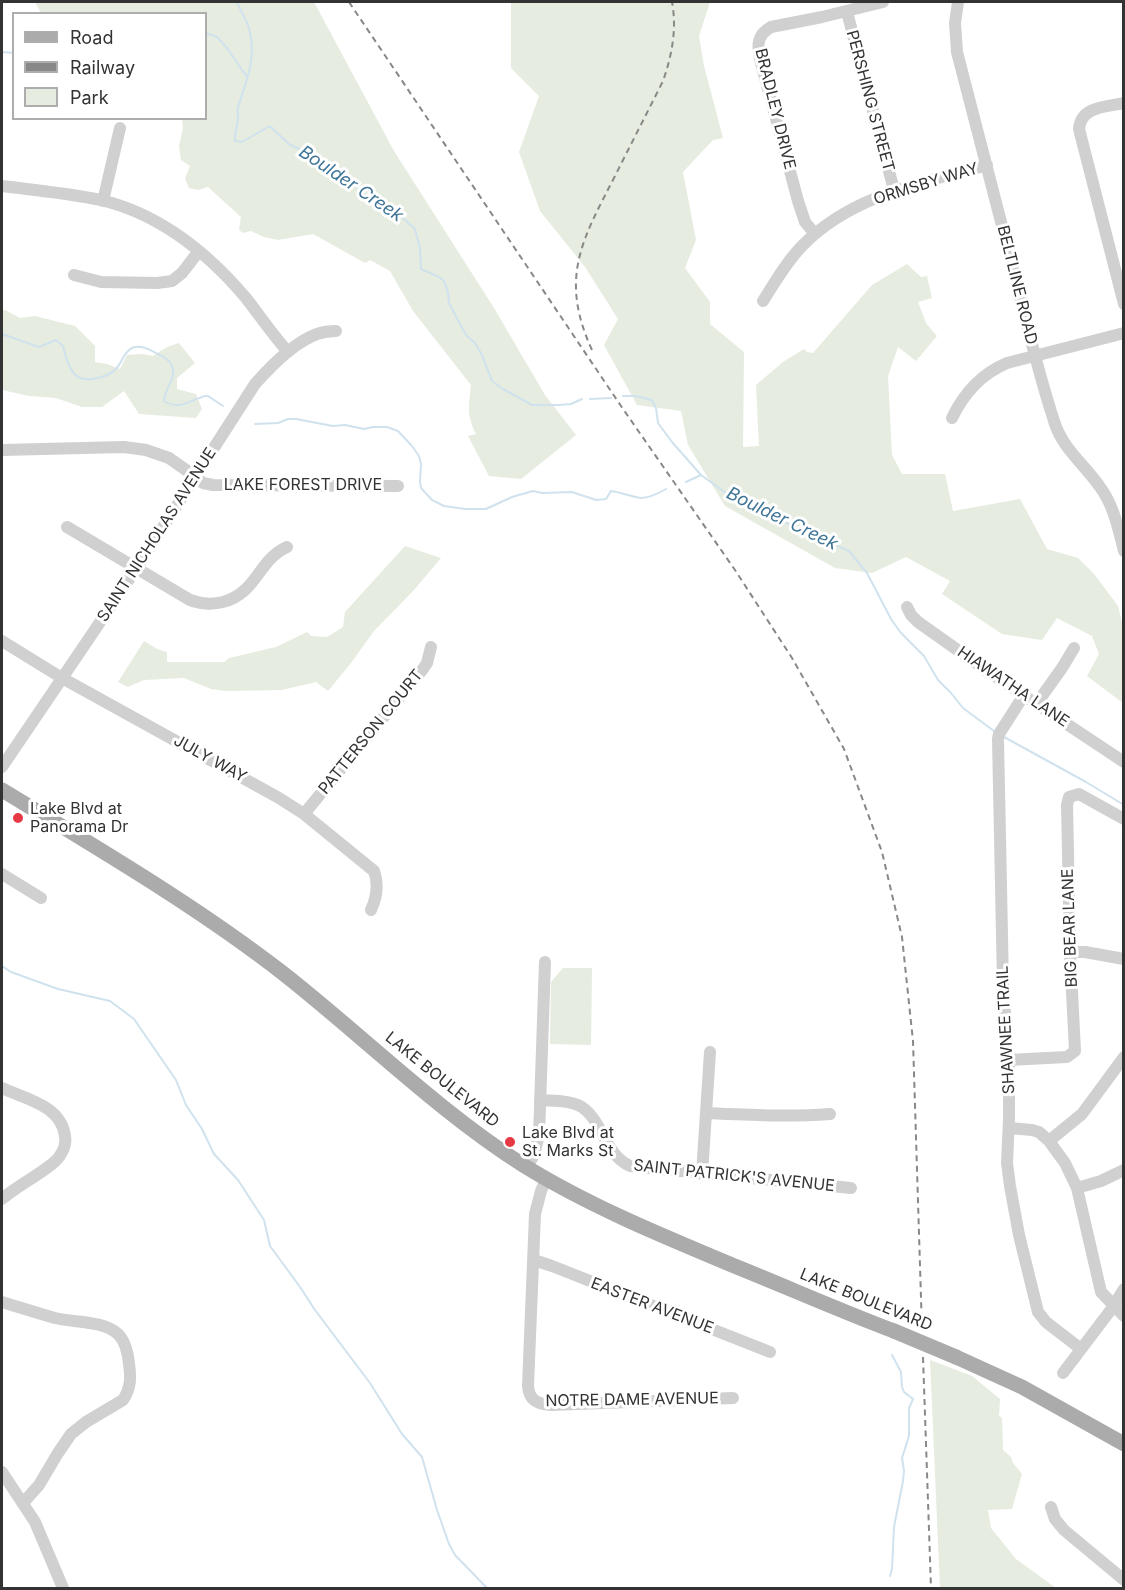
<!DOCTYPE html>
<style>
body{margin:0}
#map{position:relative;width:1125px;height:1590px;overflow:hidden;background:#fff;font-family:Inter,sans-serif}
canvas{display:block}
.frame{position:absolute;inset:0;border:3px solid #333;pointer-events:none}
.legend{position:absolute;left:12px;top:12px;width:195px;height:108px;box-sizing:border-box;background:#fff;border:2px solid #adadad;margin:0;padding:8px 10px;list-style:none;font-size:18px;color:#333}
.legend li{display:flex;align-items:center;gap:12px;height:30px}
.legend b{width:30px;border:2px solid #adadad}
</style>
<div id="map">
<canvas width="1125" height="1590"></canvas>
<div class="frame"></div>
<ul class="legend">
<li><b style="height:8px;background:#ababab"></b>Road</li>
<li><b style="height:8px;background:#888"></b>Railway</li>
<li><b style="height:16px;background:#e6ecdf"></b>Park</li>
</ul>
</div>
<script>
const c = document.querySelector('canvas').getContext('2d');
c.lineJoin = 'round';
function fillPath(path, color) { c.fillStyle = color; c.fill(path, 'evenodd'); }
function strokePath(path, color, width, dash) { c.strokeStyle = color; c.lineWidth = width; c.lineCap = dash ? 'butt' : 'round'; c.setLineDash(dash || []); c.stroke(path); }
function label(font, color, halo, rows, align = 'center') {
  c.font = font + ' Inter,sans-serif'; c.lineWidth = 6; c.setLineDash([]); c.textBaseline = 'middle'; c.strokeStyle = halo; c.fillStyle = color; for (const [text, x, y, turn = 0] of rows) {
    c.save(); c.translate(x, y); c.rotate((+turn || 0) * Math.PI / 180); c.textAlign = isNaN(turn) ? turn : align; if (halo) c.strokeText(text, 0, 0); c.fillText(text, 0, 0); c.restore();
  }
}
const green = new Path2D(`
 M35,2H314L394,151L494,308L545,395L576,435L521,479L489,476L468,436L476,434C466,414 469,406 471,385L413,311L390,271L370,260L365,263L313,234L278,240L264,237L251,231L243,233L239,230L241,217L208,187L198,190L189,188L185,178L190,166L181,160L179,146L183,128L182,119L206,118V14L41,13Z
 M511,2H710L699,36L704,66L723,138L713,140L683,172L696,240L685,268L710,302V324L744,352L743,447L759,446L756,385L783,362L804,349L807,352L813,353L872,285L907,264L921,277L927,276L932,298L918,302L926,323L937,336L916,361L898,347L888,376L892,455L902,474H945L953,511L1020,499L1047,549L1078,558L1094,574L1118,606L1124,630L1123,703L1087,676L1099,654L1092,636L1057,618L1042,640L1002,634L942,594L950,581L906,557L872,573L835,568L725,506L688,445L681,411L637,405L604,345L618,319L585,267L540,211L519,152L539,96L511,68Z
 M2,310H5L20,318L35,316L75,326L95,346V362L107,364L120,369L127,355L142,354L153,356L167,347L179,343L195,363L177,378V389L196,394L202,409L196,418L139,414L124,391L102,407H82L56,398L29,396L2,390Z
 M405,546L441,558L414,590L374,631L351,663L328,691L316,682L282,690L226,691L211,689L184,678L144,680L128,687L118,682L144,641L157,649L167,652V662H224L229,658L276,647L307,632L311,636L327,637L343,627L345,612Z
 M563,968H592L591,1045L550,1044L551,982Z
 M930,1360L972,1376L1000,1399L999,1416L1002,1418L1003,1450L1011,1457L1013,1463L1022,1474L1012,1509L988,1510L991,1528L1016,1559L1056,1588H940Z`);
const stream = new Path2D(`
 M237,2C240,10 246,19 249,28C257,57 247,80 238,107C237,110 238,113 238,117C238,125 234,133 235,141L242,142L268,127H271L290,145L302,150L313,158L326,172L352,183L378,206L395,211L415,229L420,248L421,269L439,277L444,281L448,292L449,303L462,328L467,336L475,343L482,355L492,381L503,389L532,405H559L571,404L582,399
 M206,33L217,37L227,48L247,77
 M2,52L14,53
 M2,334L39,347L56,340L63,346C65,355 70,374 80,378C85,380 93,379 98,378C104,376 110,375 115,370C122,364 123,352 132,348C141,344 150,350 158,354C165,357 172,362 173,370C175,380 164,390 164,401C180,411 190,400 205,396H208L223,406
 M623,396H635L652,400L656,408L658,423L672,442L701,475
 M590,399L611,398
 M255,424L278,423L288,419H296L333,426L345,425L364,429L373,427H387L398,431L412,446L419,456L421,464L420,482L421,488L432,500L444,506L465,509H486L512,497L533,491L542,493L572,492L596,500L606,499L611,491C621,492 631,497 641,498C650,498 659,493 666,489
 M686,482L701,475L737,501L849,551L867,573L891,619L901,633L924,656L938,680L951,693L963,708L994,731
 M1004,737L1086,782L1124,805
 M2,966L11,972L58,989L110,1001L134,1019L176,1080L186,1105L202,1129L214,1154L238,1180L264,1220L270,1246L300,1287L315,1310L370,1383L402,1434L422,1457L437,1510L449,1544L455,1555L487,1588
 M890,1576L892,1569L894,1527L903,1481L904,1471L902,1458L909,1436V1408L913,1399L904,1392L902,1387L901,1372L892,1355`);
const minor = new Path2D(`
 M958,2L955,23L957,52C973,116 991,181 1007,245C1022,304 1035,363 1054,421C1062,448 1084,464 1100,487C1114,506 1118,528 1124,551
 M847,12L894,190
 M1124,103C1106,107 1081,106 1079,129L1124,304
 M2,186C34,190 68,193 101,200C159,214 208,253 246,298C260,316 273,335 288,352
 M103,201L120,128
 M815,234L805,222L798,201L760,59C757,45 757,35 771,27L822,17L883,2
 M74,275L101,282L157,283L172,281L182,273L199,251
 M763,301C775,282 787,261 803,245C852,195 922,183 987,165
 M952,418C964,393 981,374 1007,363L1124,333
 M2,450L124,447L146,450L169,458L196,477L203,483L213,485L398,486
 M67,527L190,600C201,604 211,605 223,602C257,593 258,560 287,547
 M907,607L911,615L918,622L990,673L1124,762
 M2,641L62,678L279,798L304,814L374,871C379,885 377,897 371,910
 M1024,695L999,734L998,739L1003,984L1009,1070V1119L1007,1163L1010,1186L1019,1235L1038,1312L1046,1322L1081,1349
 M1037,703L1062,668L1074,648
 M2,767L136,569L255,384C270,367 295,342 317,334C323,332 330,331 336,331
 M304,814L423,669L427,663L431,647
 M2,874L41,898
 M1070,952H1085L1124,959
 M1008,1060L1067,1057L1075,1051L1070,952L1067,805L1069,797L1079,794L1124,819
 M2,1088C25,1099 61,1105 65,1136C67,1147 60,1158 52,1164C36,1177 17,1186 2,1199
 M540,1100C552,1101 567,1100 578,1105C603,1117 603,1154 630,1166L851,1188
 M706,1113C748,1115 789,1117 830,1114
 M1009,1128L1032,1130L1039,1132L1049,1141L1065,1163L1077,1188L1101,1292L1124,1316
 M1049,1141L1082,1114L1124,1057
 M527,1167L534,1155L539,1135L545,962
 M702,1174L710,1052
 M546,1179L541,1191L535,1214L528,1386C529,1400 537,1404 551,1405L733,1398
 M1077,1188L1101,1181L1124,1170
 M534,1260L552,1266L770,1352
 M2,1302C19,1307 37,1313 55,1318C75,1323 102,1320 118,1334C126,1342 128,1354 129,1364C131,1377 131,1388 123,1400L86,1422L71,1434L58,1453L39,1485L23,1503
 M1063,1373L1113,1307L1124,1289
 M2,1472L35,1522L63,1588
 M1051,1507L1055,1519L1064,1530L1124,1580`);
const major = new Path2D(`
 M2,790C97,848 195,905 284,974C364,1037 437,1110 523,1165C589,1206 665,1237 737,1267C789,1288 841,1311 894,1331
 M956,1357L1022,1387L1124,1444`);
const rail = new Path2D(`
 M349,2L621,406L735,570L792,658L844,749L882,852L902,937L913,1041L922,1330
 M592,350C559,278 582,240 615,176C631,144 647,113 663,81C672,55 677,29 672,2
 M923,1357L931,1588`);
const majorBridge = new Path2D(`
 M894,1331L956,1357`);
const markers = [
 [18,818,6,"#e63946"],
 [510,1142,6,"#e63946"]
];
const streetNames = [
 ["PERSHING STREET",870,101,75],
 ["BRADLEY DRIVE",775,109,76],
 ["ORMSBY WAY",926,184,-17],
 ["BELTLINE ROAD",1017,285,76],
 ["LAKE FOREST DRIVE",303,485],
 ["SAINT NICHOLAS AVENUE",157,535,-57],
 ["HIAWATHA LANE",1013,687,34],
 ["PATTERSON COURT",371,732,-51],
 ["JULY WAY",210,759,29],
 ["BIG BEAR LANE",1070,928,-92],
 ["SHAWNEE TRAIL",1006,1030,-93],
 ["LAKE BOULEVARD",442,1080,39],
 ["SAINT PATRICK'S AVENUE",734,1176,6],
 ["LAKE BOULEVARD",866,1300,22],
 ["EASTER AVENUE",652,1306,21],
 ["NOTRE DAME AVENUE",632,1400,-1]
];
const poiNames = [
 ["Lake Blvd at",30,809],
 ["Panorama Dr",30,827],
 ["Lake Blvd at",522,1133],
 ["St. Marks St",522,1151]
];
const waterNames = [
 ["Boulder Creek",351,184,34],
 ["Boulder Creek",782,519,26]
];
fillPath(green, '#e6ecdf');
strokePath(stream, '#cfe2ee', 2);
strokePath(minor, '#d0d0d0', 12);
strokePath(major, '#ababab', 15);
strokePath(rail, '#888', 2, [6, 4.5]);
strokePath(majorBridge, '#ababab', 15);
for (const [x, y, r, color] of markers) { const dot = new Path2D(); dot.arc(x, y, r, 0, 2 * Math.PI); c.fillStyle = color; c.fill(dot); strokePath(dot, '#fff', 2); }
label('16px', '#333', '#fff', streetNames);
label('16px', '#333', '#fff', poiNames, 'left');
label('italic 18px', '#3f7597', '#fff', waterNames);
</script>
